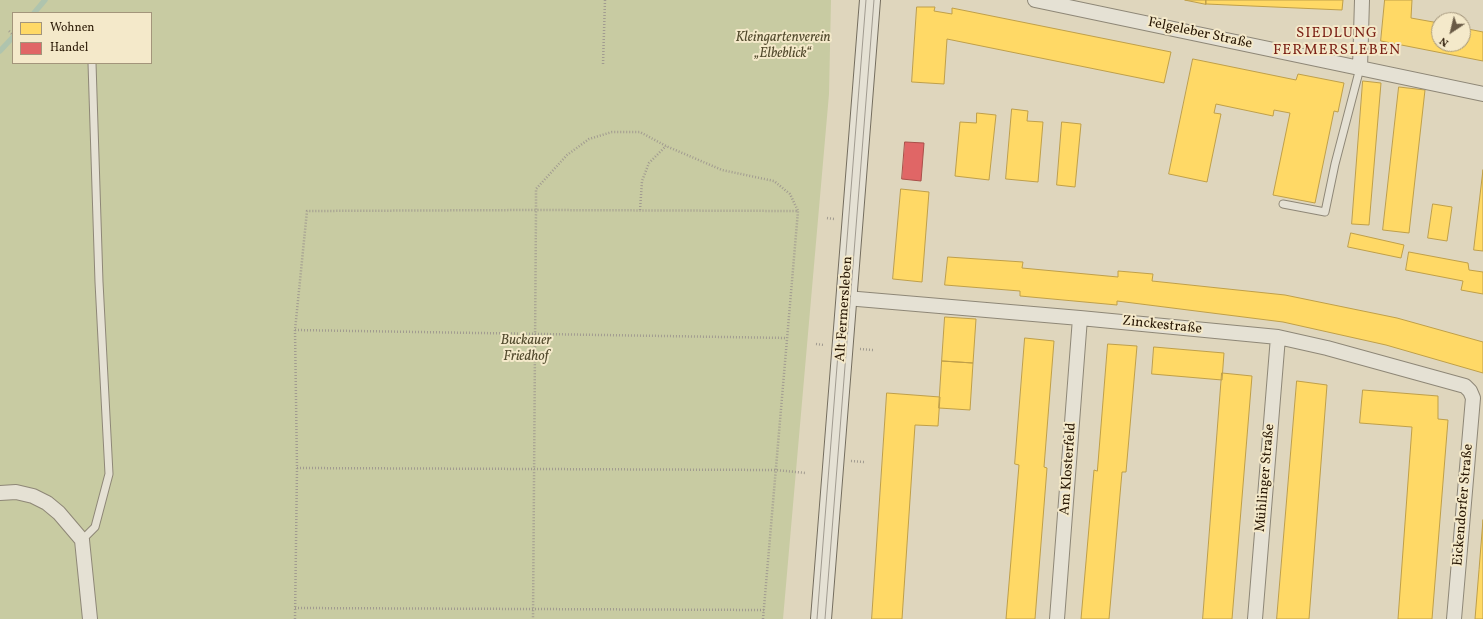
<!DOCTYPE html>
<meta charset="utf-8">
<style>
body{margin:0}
#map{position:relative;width:1483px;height:619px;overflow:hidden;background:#dfd6bd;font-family:Vollkorn,serif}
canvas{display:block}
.legend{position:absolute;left:12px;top:12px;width:140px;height:52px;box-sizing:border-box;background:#f4e9ca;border:1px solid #a3957b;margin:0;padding:5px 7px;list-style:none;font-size:12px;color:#291805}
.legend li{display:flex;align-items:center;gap:8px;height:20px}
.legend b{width:20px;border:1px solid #a3957b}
.north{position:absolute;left:1431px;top:12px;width:40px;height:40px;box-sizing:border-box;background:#f4e9ca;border:1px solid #a3957b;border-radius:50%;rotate:215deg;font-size:11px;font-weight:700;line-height:16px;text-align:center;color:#291805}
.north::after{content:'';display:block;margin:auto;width:14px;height:18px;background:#695a45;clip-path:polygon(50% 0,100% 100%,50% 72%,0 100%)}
</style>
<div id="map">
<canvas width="1483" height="619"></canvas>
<ul class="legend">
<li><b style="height:11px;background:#ffd966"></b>Wohnen</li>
<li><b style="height:11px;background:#e06666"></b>Handel</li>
</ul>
<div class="north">N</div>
</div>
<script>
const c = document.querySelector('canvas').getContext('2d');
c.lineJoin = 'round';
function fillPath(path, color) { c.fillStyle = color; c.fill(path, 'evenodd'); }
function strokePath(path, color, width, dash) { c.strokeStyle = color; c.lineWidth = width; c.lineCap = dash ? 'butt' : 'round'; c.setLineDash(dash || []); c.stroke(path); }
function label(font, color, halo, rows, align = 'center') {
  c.font = font + ' Vollkorn,serif'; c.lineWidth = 4; c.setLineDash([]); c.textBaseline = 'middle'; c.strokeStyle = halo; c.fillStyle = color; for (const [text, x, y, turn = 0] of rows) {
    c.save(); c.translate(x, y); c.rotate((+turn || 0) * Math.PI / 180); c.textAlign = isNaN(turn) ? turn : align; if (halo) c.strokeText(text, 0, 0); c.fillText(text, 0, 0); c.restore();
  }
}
const green = new Path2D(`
 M0,0H831L829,94L783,619H0ZM13,13H151V63H13Z`);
const homes = new Path2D(`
 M1185,0H1206V4Z
 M1206,0H1343L1342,10L1206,4Z
 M1385,0H1412L1411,18L1439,23V44H1463V28L1483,32V61L1381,41Z
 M917,7H935L934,11L952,14V8L1171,52L1164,83L947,39L944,84L912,82Z
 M1193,59L1296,80L1298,74L1344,83L1338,112L1334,111L1315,203L1273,195L1290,113L1274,110L1273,116L1216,104L1214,113L1221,114L1207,182L1169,174Z
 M1363,81L1381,83L1369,225L1352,224Z
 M1399,87L1425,90L1409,233L1383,230Z
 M1012,109L1028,111L1027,121L1043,122L1038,182L1006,179Z
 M977,113L996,115L989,180L955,176L960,122L976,123Z
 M1062,122L1081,124L1075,187L1057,185Z
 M1483,170V251L1474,250Z
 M901,189L929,192L922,282L893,279Z
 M1433,204L1452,207L1447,241L1428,238Z
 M1351,233L1404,245L1401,258L1348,247Z
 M1409,252L1468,263L1469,270L1483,272V294L1461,290L1463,281L1406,270Z
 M948,257L1023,262L1022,268L1118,277V271L1153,274L1152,281L1285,295L1397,318L1483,342V373L1386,345L1283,322L1117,301V305L1020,296V291L945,285Z
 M945,317L976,319L973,363L942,361Z
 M1025,338L1054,341L1044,467L1047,468L1035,619H1006L1019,465L1015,464Z
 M1108,344L1137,346L1126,472H1122L1109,619H1081L1094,470L1097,471Z
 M1154,347L1224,353L1222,380L1152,374Z
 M942,361L973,363L970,410L939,408Z
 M1222,373L1252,376L1232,619H1203Z
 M1297,381L1327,385L1309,619H1277Z
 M1363,390L1438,396V419L1448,420L1432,619H1398L1412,427L1360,423Z
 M887,393L940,397L938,426L915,425L902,619H872Z
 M1483,520V619H1475L1479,570Z`);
const shops = new Path2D(`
 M905,142L924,143L921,181L902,179Z`);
const stream = new Path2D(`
 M34,13L45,0
 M0,51L13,37`);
const path = new Path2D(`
 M9,31L13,35
 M603,64L605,0
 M640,210L642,181L649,163L666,146
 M827,218L834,219
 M295,330L787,338
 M816,344L824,345
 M860,349L873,350
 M851,461L864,462
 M297,468L776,470L806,473
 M295,608L764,610
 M295,619L297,468L295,330L307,211L536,210L533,619
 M763,619L798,211L536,210V189L567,155L589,139L612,132H640L666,146L722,170L774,181L790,194L798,211`);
const lane = new Path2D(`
 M1283,204L1325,212L1335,164L1360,68
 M82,540L95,527L109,474L99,282L92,63`);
const street = new Path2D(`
 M1035,0L1483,94
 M1360,68L1362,0
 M846,298L1080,318L1278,337L1327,348L1465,386L1470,391L1473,398L1454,619
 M0,493L16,492L33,496L47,503L59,513L82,540L90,619
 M1057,619L1080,318
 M1255,619L1278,337`);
const secondary = new Path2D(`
 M821,619L870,0`);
const tram = new Path2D(`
 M817,619L866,0
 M825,619L874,0`);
const streetNames = [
 ["Felgeleber Straße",1200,34,12],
 ["Alt Fermersleben",845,309,-86],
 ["Zinckestraße",1162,326,6],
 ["Am Klosterfeld",1069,469,-86],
 ["Mühlinger Straße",1266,478,-85],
 ["Eickendorfer Straße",1464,505,-85]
];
const parkNames = [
 ["Kleingartenverein",783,38],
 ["„Elbeblick“",783,54],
 ["Buckauer",526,341],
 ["Friedhof",526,357]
];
const neighbourhoodNames = [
 ["SIEDLUNG",1337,34],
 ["FERMERSLEBEN",1337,51]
];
fillPath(green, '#c8cba2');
fillPath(homes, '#ffd966');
strokePath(homes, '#bf9f49', 1);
fillPath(shops, '#e06666');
strokePath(shops, '#a94f49', 1);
strokePath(stream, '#afc4ae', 5.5);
strokePath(lane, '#8e8777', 9);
strokePath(street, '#8e8777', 16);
strokePath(secondary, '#746d5e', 22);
strokePath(path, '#a19b90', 2.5, [1, 2]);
strokePath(lane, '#e5e1d4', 7);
strokePath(street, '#e5e1d4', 14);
strokePath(secondary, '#e5e1d4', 20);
strokePath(tram, '#a19b90', 1);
label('14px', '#291805', '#f4e9ca', streetNames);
label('italic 14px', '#534b2e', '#f4e9ca', parkNames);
c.letterSpacing = '1px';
label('15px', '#7a1f14', '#f4e9ca', neighbourhoodNames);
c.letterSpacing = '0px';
</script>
